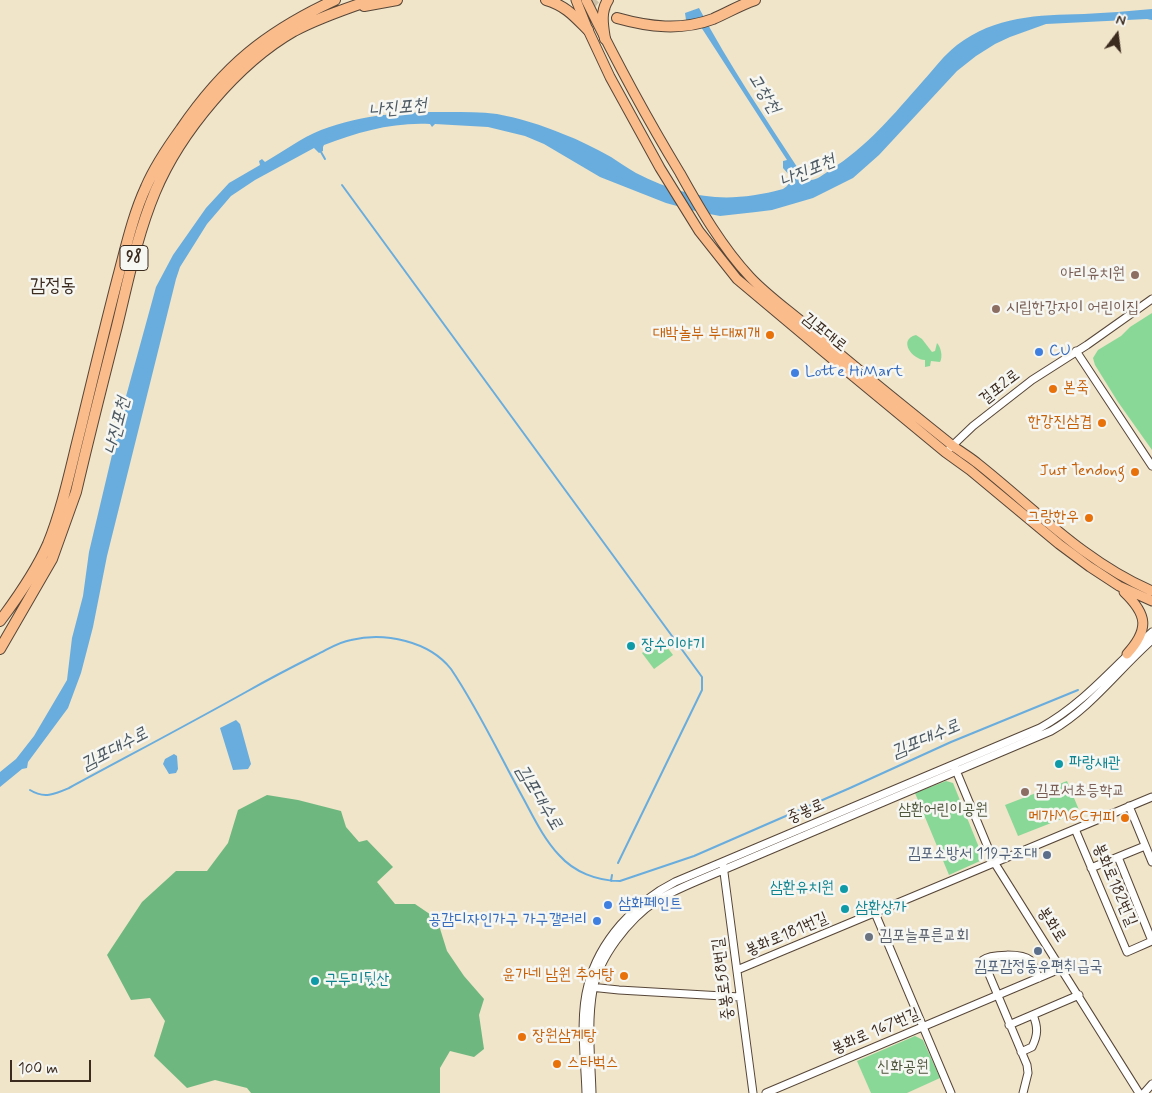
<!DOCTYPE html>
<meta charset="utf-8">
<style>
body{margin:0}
#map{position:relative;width:1152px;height:1093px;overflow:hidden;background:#f0e4c9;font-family:Mynerve,sans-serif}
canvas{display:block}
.north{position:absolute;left:1092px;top:10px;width:50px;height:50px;-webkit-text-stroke:4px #f6f6f2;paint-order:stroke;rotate:15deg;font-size:14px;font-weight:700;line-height:20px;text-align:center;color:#3b2a1e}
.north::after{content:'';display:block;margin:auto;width:18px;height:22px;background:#3b2a1e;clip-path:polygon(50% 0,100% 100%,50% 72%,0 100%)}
.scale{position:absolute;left:10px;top:1060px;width:81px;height:22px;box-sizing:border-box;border:2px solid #3b2a1e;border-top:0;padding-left:6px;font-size:15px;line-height:18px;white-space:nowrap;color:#3b2a1e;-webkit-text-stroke:4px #f6f6f2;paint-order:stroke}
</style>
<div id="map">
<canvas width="1152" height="1093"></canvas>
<div class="north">N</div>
<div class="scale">100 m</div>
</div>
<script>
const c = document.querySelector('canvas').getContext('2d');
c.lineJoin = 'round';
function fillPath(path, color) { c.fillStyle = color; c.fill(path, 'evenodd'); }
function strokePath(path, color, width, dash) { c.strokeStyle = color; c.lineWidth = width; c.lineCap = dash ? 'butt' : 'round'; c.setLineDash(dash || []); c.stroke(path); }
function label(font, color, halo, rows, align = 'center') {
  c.font = font + ' Mynerve,"Poor Story",sans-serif'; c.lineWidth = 5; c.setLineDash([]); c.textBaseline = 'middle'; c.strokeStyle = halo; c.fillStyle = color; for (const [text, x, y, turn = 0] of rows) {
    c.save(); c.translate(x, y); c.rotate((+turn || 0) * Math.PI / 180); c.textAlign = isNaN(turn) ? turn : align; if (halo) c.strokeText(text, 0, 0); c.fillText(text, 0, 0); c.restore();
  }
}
const green = new Path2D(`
 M1152,313V450L1118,402L1095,365L1093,358L1098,350L1121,336L1130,327Z
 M916,335L922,339L932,352L935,351L937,343C941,347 943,357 940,362L931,361L930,366L925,367V360C913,360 897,340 916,335Z
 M661,639L673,655L654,669L642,653Z
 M946,781L953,783L982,855L980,861L949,875L915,793Z
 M1067,781L1079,810L1074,812V814L1018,836L1005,805Z
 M915,1036L923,1040L940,1078L907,1093H871L857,1061Z`);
const forest = new Path2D(`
 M267,795L298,800L341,811L346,827L359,842L367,840L393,867L377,882L395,904H415L437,919L447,951L464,976L484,999L479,1015L484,1049L474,1057L450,1051L440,1068V1093H251L247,1088L215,1080L187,1088L154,1056L165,1021L150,998L131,1000L107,955L142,902L176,871H207L228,843L238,810Z`);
const water = new Path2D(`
 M699,8C729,65 766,119 801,173C803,176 805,179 809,180C816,181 824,174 830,170C867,147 894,114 923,81C934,69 944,55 957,45C995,16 1038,15 1084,14C1106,13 1129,11 1152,9V20L1147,19L1046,24L1010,37L995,44L976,56L957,71L879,155L853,178L813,198L772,210L756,212L720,216L699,212L666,203L600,177L544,144L525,136L488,127L435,124L432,127L430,124C393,122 358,132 324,145L323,147V151L319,153L314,148L255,180L231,196L207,224L180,267L176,279L107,556L93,627L81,673L68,708L28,762L27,768L22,769L0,787V772L16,759L34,736L67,680L72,638L83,596L89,552L125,400L156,287L173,255L206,208L229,183L260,165L259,161L262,159L265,162C284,151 301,138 321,130C363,114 404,112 448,112C465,112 481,112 497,114C519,118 542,125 563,134C579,140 595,148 611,157C619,162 627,168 636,173C687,199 728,204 783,189C788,186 790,183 790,176L783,168V161L787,160L701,27L686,20L685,13Z
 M236,720L240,724L251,764L248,769L233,770L220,728Z
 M174,754L177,756L178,769L176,773L169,774L163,764L165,759Z`);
const stream = new Path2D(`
 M321,152L325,159
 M342,185L702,677V690L618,863
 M30,790C44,799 55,794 69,788C128,756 187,725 246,692C269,679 292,667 316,655C327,650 338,642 351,640C385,632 429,641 451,669C478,709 499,754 522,796C533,816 543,838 559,855C574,872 597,881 620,881L694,856L850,788L951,742L1078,690
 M611,881L612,875`);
const highwayTunnel = new Path2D(`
 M588,0L601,10L617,18`);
const minor = new Path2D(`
 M1076,351L1152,466
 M950,448L973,426L1032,380L1087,345L1152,299
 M955,768L994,862L1139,1093
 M1129,806L1152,862
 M1075,829L1127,952L1152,941
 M1118,857L1152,941
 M723,865L753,1093
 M1091,868L1145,846
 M875,913L951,1093
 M737,970L1152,797
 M590,987L619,990L740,997
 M1009,1025L1079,995
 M1021,1052L1032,1047C1038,1035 1038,1027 1033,1015
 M586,1093C585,1059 579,1018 588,985C599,941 635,902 675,882L1040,728C1084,704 1115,665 1152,632
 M592,1093C591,1059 587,1024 593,990C599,957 629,919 656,901C669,893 683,887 697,881L1051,731C1091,708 1118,670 1152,640
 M766,1093L1062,968
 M1023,1093L1028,1073L1027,1065L983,960C990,954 1022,953 1030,960C1034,964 1036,973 1039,978
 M1144,1093L1152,1084`);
const major = new Path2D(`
 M576,0L588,30L610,77L660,168L699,231L737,279L824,352L945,452L970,470L1059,544L1090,567L1119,586L1152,601
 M586,0C615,59 646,117 680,173C700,209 722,247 750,277C765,293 784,307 801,321C850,364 902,405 953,446C961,452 970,457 977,463C1034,508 1084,562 1152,591
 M1124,592C1147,614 1150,629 1127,654`);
const highway = new Path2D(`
 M546,0C566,6 574,16 588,30
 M364,6L397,0
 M617,18C649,27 681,31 713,19C727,13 740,5 755,0
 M605,39C603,26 600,12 608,0
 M0,621C18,597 36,571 48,544C63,507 71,466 81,427C93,377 105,327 118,277C126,247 133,215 146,187C155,166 168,147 181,129C224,66 266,32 335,0
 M0,649L52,559L76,492C89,436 103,381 117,326C128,281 137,235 155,192C180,132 238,63 294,31C318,18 345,9 371,0`);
const markers = [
 [1135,275,5,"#8d6e63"],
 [996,309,5,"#8d6e63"],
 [770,335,5,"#e8710a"],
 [1039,352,5,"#3f7fe0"],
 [795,373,5,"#3f7fe0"],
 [1053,389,5,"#e8710a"],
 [1102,423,5,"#e8710a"],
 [1135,472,5,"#e8710a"],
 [1089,518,5,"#e8710a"],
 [631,646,5,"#0f9aa8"],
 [1059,764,5,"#0f9aa8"],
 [1025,792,5,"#8d6e63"],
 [1125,818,5,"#e8710a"],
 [1047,855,5,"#5c6f8a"],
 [844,889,5,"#0f9aa8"],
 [608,905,5,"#3f7fe0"],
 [845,909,5,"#0f9aa8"],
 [597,921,5,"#3f7fe0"],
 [869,937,5,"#6b7280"],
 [1038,951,5,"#5c6f8a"],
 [624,976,5,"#e8710a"],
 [315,981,5,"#0f9aa8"],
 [522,1037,5,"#e8710a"],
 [557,1064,5,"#e8710a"]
];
const shields = [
 [134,258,28]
];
const shieldNames = [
 ["98",134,258]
];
const educationNames = [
 ["아리유치원",1125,275,"right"],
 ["시립한강자이 어린이집",1006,309],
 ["김포서초등학교",1035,792]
];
const streetNames = [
 ["김포대로",824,333,39],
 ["걸포2로",1000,388,-38],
 ["중봉로",806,812,-23],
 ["봉화로182번길",1114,885,67],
 ["봉화로",1051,925,57],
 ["봉화로181번길",787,935,-23],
 ["중봉로58번길",724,979,-97],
 ["봉화로 167번길",876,1032,-23]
];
const foodNames = [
 ["대박놀부 부대찌개",760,335],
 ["본죽",1063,389,"left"],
 ["한강진삼겹",1092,423],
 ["Just Tendong",1125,472],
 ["그랑한우",1079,518],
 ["메가MGC커피",1115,818],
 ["윤가네 남원 추어탕",614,976],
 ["장원삼계탕",532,1037,"left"],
 ["스타벅스",567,1064,"left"]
];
const shopNames = [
 ["CU",1049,352],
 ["Lotte HiMart",805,373],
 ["삼화페인트",618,905],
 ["공감디자인가구 가구갤러리",587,921,"right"]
];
const cultureNames = [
 ["장수이야기",641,646],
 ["파랑새관",1069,764],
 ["삼환유치원",834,889,"right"],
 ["삼환상가",855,909],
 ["구두미뒷산",325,981]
];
const parkNames = [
 ["삼환어린이공원",943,811],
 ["신화공원",903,1068]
];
const serviceNames = [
 ["김포소방서 119구조대",1037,855],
 ["김포감정동우편취급국",1038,968,"center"]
];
const worshipNames = [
 ["김포늘푸른교회",879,937]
];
const waterNames = [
 ["고창천",763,94,58],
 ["나진포천",398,109,-6],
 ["나진포천",808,172,-23],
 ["나진포천",118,426,-76],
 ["김포대수로",926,740,-23],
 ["김포대수로",115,750,-28],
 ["김포대수로",538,798,59]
];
const quarterNames = [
 ["감정동",53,287]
];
fillPath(green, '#89d897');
fillPath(forest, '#6eb880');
fillPath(water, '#68adde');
strokePath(stream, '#68adde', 2);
strokePath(highwayTunnel, '#ccbfa7', 10, [10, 5]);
strokePath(minor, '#564638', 9);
strokePath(major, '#564638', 11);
strokePath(highway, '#564638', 12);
strokePath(minor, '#fff', 7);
strokePath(major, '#fabc8b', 9);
strokePath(highway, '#fabc8b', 10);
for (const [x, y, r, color] of markers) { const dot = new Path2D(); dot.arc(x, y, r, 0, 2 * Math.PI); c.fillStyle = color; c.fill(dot); strokePath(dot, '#f6f6f2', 2); }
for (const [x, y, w] of shields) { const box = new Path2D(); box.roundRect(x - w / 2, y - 12.5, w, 25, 4); c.fillStyle = '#f6f6f2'; c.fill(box); strokePath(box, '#3b2a1e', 1); }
label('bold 15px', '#3b2a1e', null, shieldNames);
label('16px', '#785e54', '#f6f6f2', educationNames, 'left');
label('16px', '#3b2a1e', '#f6f6f2', streetNames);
label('16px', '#c56008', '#f6f6f2', foodNames, 'right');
label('16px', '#366cbe', '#f6f6f2', shopNames, 'left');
label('16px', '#0d838f', '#f6f6f2', cultureNames, 'left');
label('16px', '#4e563c', '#f6f6f2', parkNames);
label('16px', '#4e5e75', '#f6f6f2', serviceNames, 'right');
label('16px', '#5b616d', '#f6f6f2', worshipNames, 'left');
label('italic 18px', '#4b5861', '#f6f6f2', waterNames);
label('19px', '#3b2a1e', '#f6f6f2', quarterNames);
</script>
